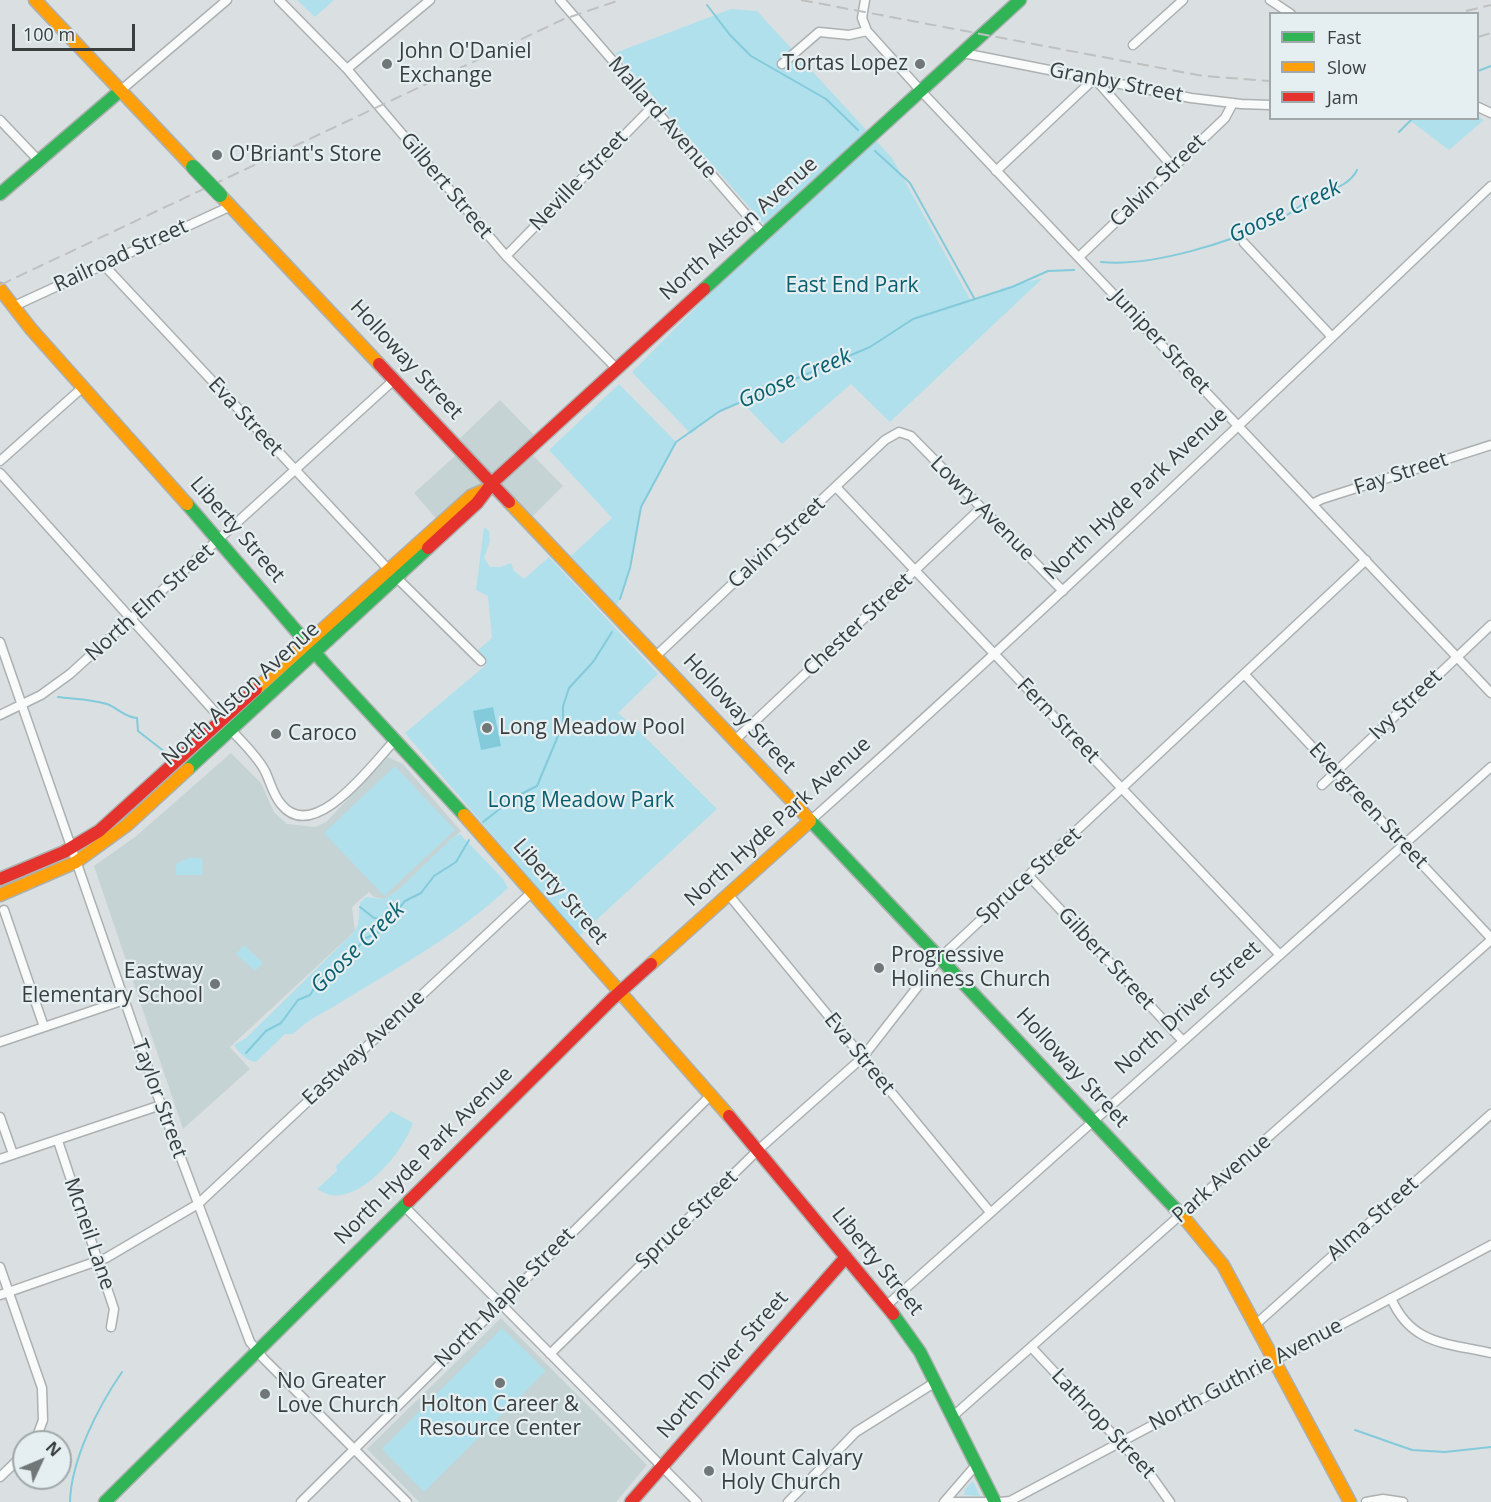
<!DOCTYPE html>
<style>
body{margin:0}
#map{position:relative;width:1491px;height:1502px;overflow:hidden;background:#dae0e1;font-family:"Open Sans",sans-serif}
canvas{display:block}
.legend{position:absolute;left:1269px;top:12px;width:210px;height:108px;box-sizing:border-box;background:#e5eff1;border:2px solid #a0a8aa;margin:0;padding:8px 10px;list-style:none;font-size:18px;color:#393e3f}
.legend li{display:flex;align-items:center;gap:12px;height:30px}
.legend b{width:30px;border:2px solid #a0a8aa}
.north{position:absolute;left:12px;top:1430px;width:60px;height:60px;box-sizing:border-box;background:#e5eff1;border:2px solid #a0a8aa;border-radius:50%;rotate:46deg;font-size:16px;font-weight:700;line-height:24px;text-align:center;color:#393e3f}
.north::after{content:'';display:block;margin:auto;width:21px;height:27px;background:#717778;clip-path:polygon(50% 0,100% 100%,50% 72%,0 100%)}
.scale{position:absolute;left:12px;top:24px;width:123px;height:27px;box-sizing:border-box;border:3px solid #393e3f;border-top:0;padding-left:8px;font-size:18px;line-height:21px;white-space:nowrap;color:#393e3f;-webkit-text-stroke:4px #e5eff1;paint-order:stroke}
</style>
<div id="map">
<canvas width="1491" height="1502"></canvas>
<ul class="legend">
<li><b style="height:8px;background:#30b455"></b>Fast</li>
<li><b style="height:8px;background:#ff9f0a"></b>Slow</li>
<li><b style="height:8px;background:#e5322d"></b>Jam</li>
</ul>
<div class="north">N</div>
<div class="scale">100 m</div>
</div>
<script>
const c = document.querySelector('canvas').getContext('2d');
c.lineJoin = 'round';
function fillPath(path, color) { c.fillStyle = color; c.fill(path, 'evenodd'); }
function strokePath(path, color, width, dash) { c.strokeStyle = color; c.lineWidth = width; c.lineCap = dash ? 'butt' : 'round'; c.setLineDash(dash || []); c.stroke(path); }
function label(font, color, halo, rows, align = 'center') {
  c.font = font + ' "Open Sans",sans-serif'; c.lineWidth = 4.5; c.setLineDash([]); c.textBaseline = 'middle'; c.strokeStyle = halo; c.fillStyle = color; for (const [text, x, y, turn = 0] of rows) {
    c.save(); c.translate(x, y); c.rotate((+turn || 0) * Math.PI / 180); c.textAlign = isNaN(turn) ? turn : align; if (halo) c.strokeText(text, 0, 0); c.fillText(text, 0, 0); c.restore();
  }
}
const built = new Path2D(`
 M500,400L537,438L526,448L563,486L533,516L493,475L441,524L414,493L466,446L460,438Z
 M231,753L261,783L274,812L287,824L315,827L326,822L388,757L403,764L461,831L388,900L374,897L369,892L352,907L355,931L230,1047L250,1069L183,1129L94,866L135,837Z
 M501,1318L647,1465L616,1502H419L367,1449Z`);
const green = new Path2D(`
 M297,0H334L315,17Z
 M731,9L757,11L892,158L971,301L997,293L1002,288L1043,278L890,422L851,384L782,444L742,402L714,415L691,434L632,372L771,232L615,53Z
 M1478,116L1484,120L1449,150L1408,119L1478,118Z
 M619,384L676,442L641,507L626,583L617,605L571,556L612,518L549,450Z
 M484,527L489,531L490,541L484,558L490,567H501L511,563L514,571L524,579L549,557L658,674L618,713L635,727L717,809L579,936L405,733L486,665L478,650L492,638L488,596L476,590Z
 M395,766L455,830L384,896L324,833Z
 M460,834L503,879L508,888C460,933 402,965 346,999C328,1011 309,1018 293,1034H285L256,1062C246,1061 240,1053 234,1045L246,1038L353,933L358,925L360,903L366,897L384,899L398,890L453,837Z
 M188,858H202L203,875H176V864Z
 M244,945L263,963L255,971L236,954Z
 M391,1111L413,1123C404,1150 364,1201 330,1195C326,1194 321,1191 317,1189L337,1171L336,1166Z
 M502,1328L546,1371L424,1492L382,1449Z
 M973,1481L980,1496L964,1495L965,1489Z`);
const water = new Path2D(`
 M493,707L501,746L481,750L473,711Z`);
const stream = new Path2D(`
 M707,5L730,35L751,56L826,99L858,130
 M1478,71L1491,66
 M1399,132L1413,118
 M875,151L910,183L974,298
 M1101,262C1154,267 1229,242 1278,220C1290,215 1300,205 1312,198C1328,190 1349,187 1357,170
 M620,599L630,568L641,507L676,442L720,411L870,347L913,319L1012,287L1048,271L1074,270
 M58,697C74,699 91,699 107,704C118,708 124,717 137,718L138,731L165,752
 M483,822L515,797L537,786L563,724V706L569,688L593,662L612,632
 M360,907L374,918L389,919
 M246,1053L266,1031L281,1023L298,1000L310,995L320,979L336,968L346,955L356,949L366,938L379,932L405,901L421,893L434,876L456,862L469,840
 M1355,1430L1412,1450L1445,1452L1491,1447
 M70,1502C71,1460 98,1407 122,1372`);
const street = new Path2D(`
 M279,0L347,69L506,256L617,369
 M560,0L764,235
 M865,0L862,18L867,31L921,91L1491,693
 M1270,0L1291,14
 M1133,45L1183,0
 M963,53L1191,98L1241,104L1270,105
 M782,64L819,32L849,35L867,31
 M347,69L430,0
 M1096,80L1173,167
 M120,91L227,0
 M1478,107L1491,113
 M0,120L39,161
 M996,171L1094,79
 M1244,243L1332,337
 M506,256L652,107
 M1080,256L1225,118L1233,103
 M102,263L389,570
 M12,307L231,206
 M0,461L82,388
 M0,473L223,721
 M836,487L1280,955
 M1312,504L1322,499L1491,445
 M397,578L481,661
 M0,642L157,1094L250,1342L264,1359L407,1502
 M656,656L885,440L899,432L911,436L1063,591
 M1245,675L1491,938
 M0,715L41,695L70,674L395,379
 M232,731C243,743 257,756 265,771C270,781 273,795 281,804C314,846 374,762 396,739
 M735,740L981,508
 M1322,785L1491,625
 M810,821C1042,614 1266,400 1491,186
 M1029,876L1183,1041
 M728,894L990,1212
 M4,910L44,1027
 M0,1042L124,1000
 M0,1117L13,1154
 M58,1141L114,1309L111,1327
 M0,1159L161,1105
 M403,1205L697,1502
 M0,1267L42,1388L43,1420L35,1442
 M0,1295L106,1258L198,1204L532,892
 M1391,1298C1411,1345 1447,1343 1491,1353
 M887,1305L1491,767
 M1255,1325L1491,1114
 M1032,1348L1150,1474L1170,1502
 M550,1354L758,1150L862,1058L940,958L1366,560
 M952,1417L1491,940
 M0,1477L24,1454
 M301,1502L711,1095
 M788,1502L856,1432L934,1383
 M944,1502L976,1465
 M952,1502H988
 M1000,1502L1010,1501L1491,1245
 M1366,1502L1383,1499L1403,1502`);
const fast = new Path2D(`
 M0,194L120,91
 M704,289L1020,0
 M187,504L323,662L464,815
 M188,769L428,548
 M809,819L1186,1220
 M893,1314L920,1352L995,1502
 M105,1502L409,1201`);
const slow = new Path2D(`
 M35,0L193,167
 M220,195L379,364
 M0,289L31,329L187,504
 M509,502L809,819
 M256,689L471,496L485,490
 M464,815L729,1116
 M0,895L76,862L127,825L188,769
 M651,964L810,821
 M1186,1220L1223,1265L1350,1502`);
const jam = new Path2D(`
 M379,364L509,502
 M428,548L477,503L493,482L704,289
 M0,879L64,852L99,831L256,689
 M729,1116L893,1314
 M409,1201L612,999L651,964
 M631,1502L846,1257`);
const rail = new Path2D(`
 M801,0L1203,76L1270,81
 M1466,11L1491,5
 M1478,37L1491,33
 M0,285L564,19L620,0`);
const fastBridge = new Path2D(`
 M193,167L220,195`);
const markers = [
 [387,64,6,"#717778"],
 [920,64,6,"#717778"],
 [217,155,6,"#717778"],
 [487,728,6,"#717778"],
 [276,734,6,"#717778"],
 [879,968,6,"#717778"],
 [215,984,6,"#717778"],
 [500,1383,6,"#717778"],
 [265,1394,6,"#717778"],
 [709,1471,6,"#717778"]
];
const poiNames = [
 ["John O'Daniel",399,52],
 ["Exchange",399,76],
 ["Tortas Lopez",908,64,"right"],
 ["O'Briant's Store",229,155],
 ["Long Meadow Pool",499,728],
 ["Caroco",288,734],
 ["Progressive",891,956],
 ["Holiness Church",891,980],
 ["Eastway",203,972,"right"],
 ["Elementary School",203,996,"right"],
 ["No Greater",277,1382],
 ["Love Church",277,1406],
 ["Holton Career &",500,1405,"center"],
 ["Resource Center",500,1429,"center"],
 ["Mount Calvary",721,1459],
 ["Holy Church",721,1483]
];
const streetNames = [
 ["Granby Street",1116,83,11],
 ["Mallard Avenue",662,118,49],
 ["Neville Street",579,181,-46],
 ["Calvin Street",1158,181,-44],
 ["Gilbert Street",446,186,50],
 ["North Alston Avenue",739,229,-42],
 ["Railroad Street",121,256,-25],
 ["Juniper Street",1160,342,47],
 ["Holloway Street",406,360,47],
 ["Eva Street",245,417,47],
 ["Fay Street",1401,474,-18],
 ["North Hyde Park Avenue",1136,494,-43],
 ["Lowry Avenue",982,509,45],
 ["Liberty Street",237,530,49],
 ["Calvin Street",777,543,-43],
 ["North Elm Street",150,603,-42],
 ["Chester Street",858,625,-43],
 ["North Alston Avenue",241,694,-42],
 ["Ivy Street",1406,705,-44],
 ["Holloway Street",739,714,47],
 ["Fern Street",1058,721,46],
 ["Evergreen Street",1368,806,47],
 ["North Hyde Park Avenue",778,822,-42],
 ["Spruce Street",1029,876,-42],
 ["Liberty Street",560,892,49],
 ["Gilbert Street",1106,959,47],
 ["North Driver Street",1188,1008,-42],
 ["Eastway Avenue",364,1048,-43],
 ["Eva Street",859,1054,51],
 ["Holloway Street",1072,1068,47],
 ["Taylor Street",159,1099,70],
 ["North Hyde Park Avenue",424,1156,-45],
 ["Park Avenue",1222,1179,-41],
 ["Alma Street",1373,1219,-42],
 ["Spruce Street",687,1220,-44],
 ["Mcneil Lane",89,1234,71],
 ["Liberty Street",877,1262,51],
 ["North Maple Street",505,1298,-45],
 ["North Driver Street",723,1365,-49],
 ["North Guthrie Avenue",1246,1375,-28],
 ["Lathrop Street",1103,1424,47]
];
const parkNames = [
 ["East End Park",852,286],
 ["Long Meadow Park",581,801]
];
const waterNames = [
 ["Goose Creek",1285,212,-25],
 ["Goose Creek",795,379,-23],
 ["Goose Creek",358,948,-44]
];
fillPath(built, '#c6d3d5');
fillPath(green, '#afe0ec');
fillPath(water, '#83cadb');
strokePath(stream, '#83cadb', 2);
strokePath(street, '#acb0b1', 11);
strokePath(fast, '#acb0b1', 15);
strokePath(slow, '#acb0b1', 15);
strokePath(jam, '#acb0b1', 15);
strokePath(street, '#f9fafa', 8);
strokePath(fast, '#30b455', 12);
strokePath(slow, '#ff9f0a', 12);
strokePath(jam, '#e5322d', 12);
strokePath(rail, '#bfc0c0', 2, [12, 6]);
strokePath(fastBridge, '#acb0b1', 16, []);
strokePath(fastBridge, '#30b455', 14);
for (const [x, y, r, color] of markers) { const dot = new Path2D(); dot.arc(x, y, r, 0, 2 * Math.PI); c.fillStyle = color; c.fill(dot); strokePath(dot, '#e5eff1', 2); }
label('21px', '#393e3f', '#e5eff1', poiNames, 'left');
label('21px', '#393e3f', '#e5eff1', streetNames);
label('21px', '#065e6e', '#e5eff1', parkNames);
label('italic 22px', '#0a6070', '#e5eff1', waterNames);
</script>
